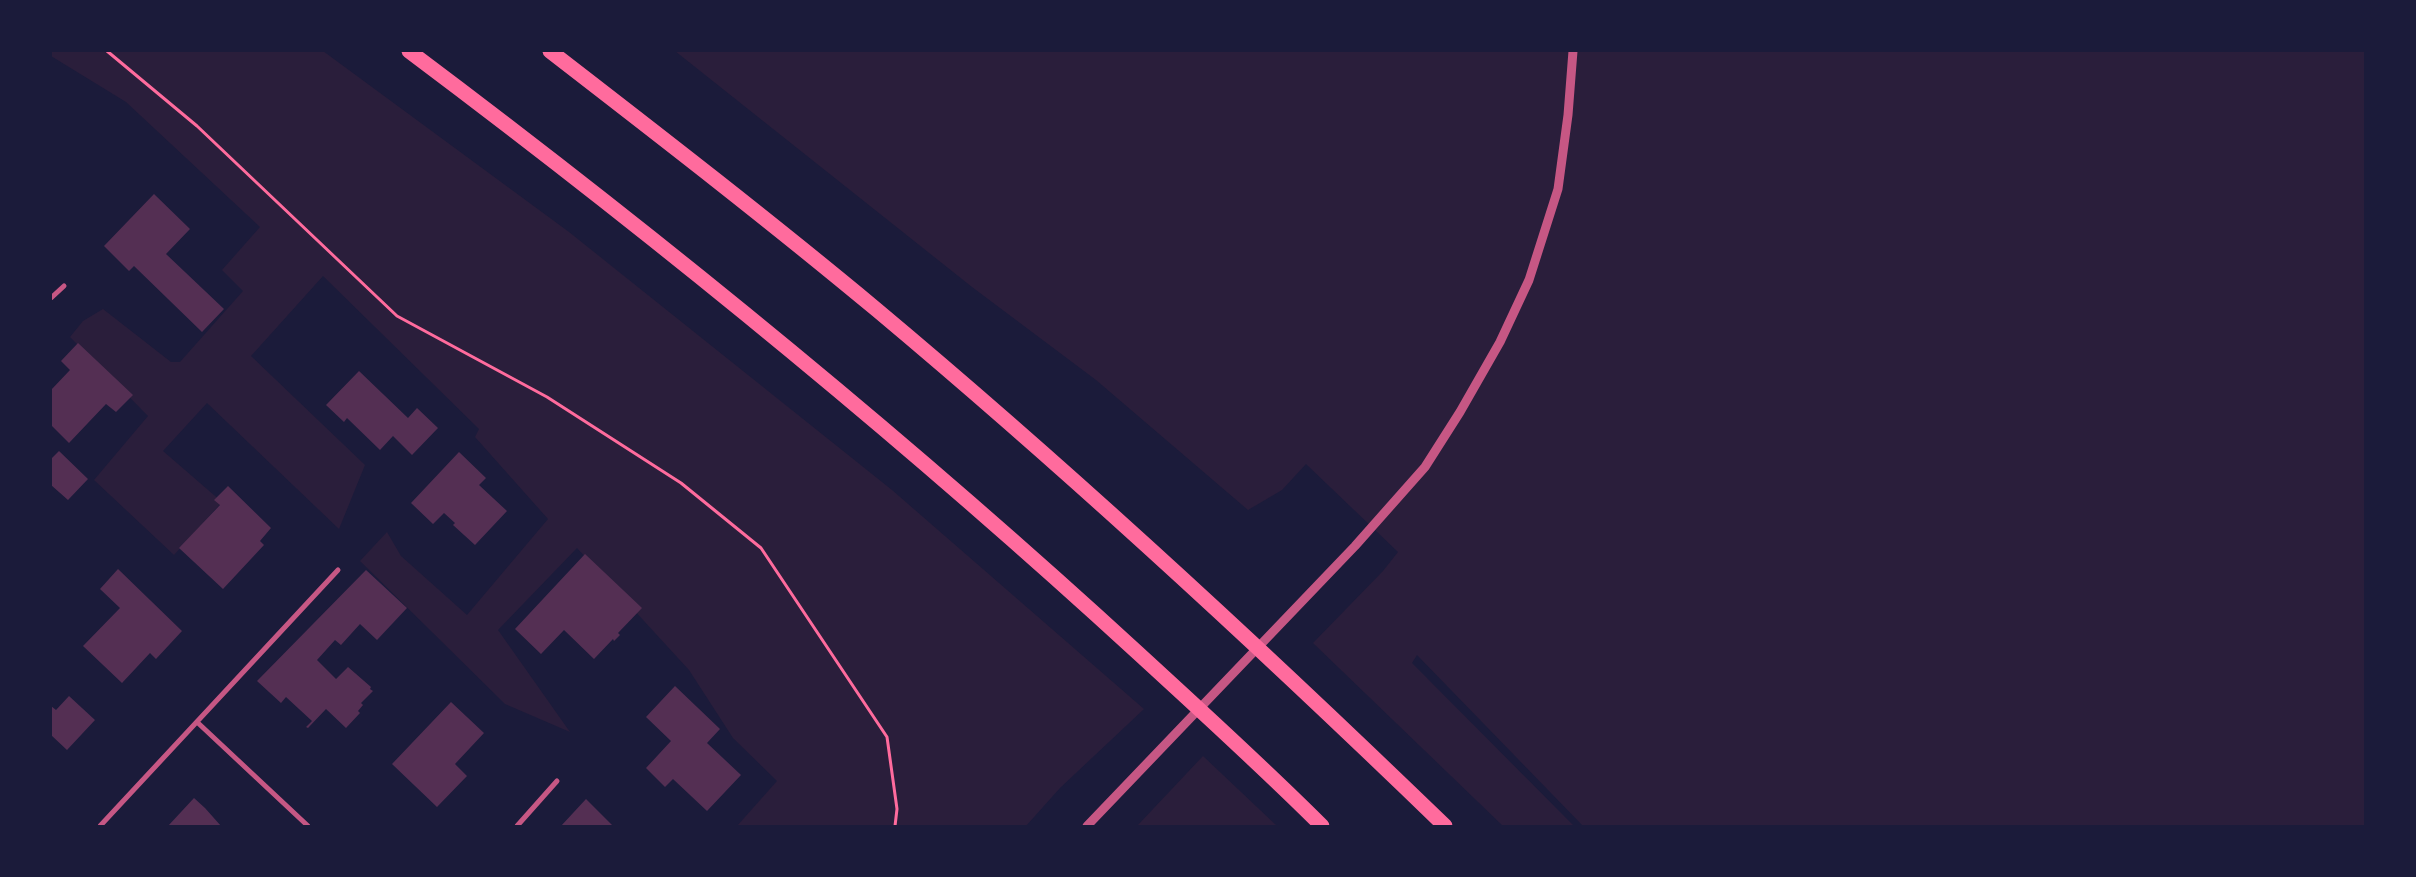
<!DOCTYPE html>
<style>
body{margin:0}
#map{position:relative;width:2416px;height:877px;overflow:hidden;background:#1b1b3a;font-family:"Work Sans",sans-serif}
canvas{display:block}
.frame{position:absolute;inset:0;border:52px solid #1b1b3a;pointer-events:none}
</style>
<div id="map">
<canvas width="2416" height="877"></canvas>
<div class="frame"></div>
</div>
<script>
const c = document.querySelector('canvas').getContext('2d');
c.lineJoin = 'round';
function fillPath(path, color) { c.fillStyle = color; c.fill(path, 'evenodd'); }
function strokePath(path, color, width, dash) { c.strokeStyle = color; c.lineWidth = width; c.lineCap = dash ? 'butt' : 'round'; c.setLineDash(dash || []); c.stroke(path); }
const green = new Path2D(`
 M51,51H323L569,232L892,490L1144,709L1060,788L1026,826H737L777,781L733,738L689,670L577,548L498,630L570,732L505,704L360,561L387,532L401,556L467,615L548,519L475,437L479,429L323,276L251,356L365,465L339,529L207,403L163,451L222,502L174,555L94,480L148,416L70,337L83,321L103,309L171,362H180L243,291L222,270L260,227L126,102L51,56Z
 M675,51H2365V826H1583L1417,655L1412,663L1574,826H1503L1313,643L1383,571L1398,552L1306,464L1282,490L1248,510L1096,380L972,287Z
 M1203,756L1277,826H1137Z`);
const building = new Path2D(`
 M154,194L190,229L166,254L224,309L202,332L134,266L129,271L104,246Z
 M78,343L133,395L116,412L106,404L69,443L51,425V390L70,370L61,361Z
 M359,371L408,418L417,408L438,428L412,455L393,436L380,450L347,418L344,422L326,405Z
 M59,451L88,479L68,500L51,485V459Z
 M459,452L486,478L479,485L507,511L475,545L453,525L455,523L444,513L433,524L411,503Z
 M228,486L271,528L260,541L264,545L223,589L179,548L220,505L214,500Z
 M585,554L642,608L618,633L620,635L614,641L613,639L594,659L564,630L541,654L515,629Z
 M118,569L182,631L156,659L150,653L122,683L83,646L120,608L100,589Z
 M366,570L407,608L377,640L360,624L341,645L335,640L317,660L336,679L348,667L371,687L370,689L373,691L361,703L363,705L358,711L360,713L346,728L326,709L308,728L306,727L312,721L286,697L281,703L257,681Z
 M675,686L720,729L707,743L741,775L707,811L673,779L665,787L646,768L671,741L646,717Z
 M69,696L95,720L67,750L51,735V706L56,710Z
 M451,702L484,733L455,764L467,776L437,807L392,764Z
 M194,798L205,808L221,826H168Z
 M586,799L613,826H561Z`);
const path = new Path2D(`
 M107,51L197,126L397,316L547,397L681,483L761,548L887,737L897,809L895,826`);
const minor = new Path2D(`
 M51,298L64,286
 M197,722L308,826
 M100,826L338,570
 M517,826L557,781`);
const tertiary = new Path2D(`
 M1087,826L1355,546L1425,467L1460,412L1500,342L1529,280L1558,189L1568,115L1573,51`);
const motorway = new Path2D(`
 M409,51C661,240 906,440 1138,653C1200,710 1262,766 1322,826
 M550,51C660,136 770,221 877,310C1073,474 1261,648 1445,826`);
fillPath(green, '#2a1e3b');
fillPath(building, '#542f53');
strokePath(path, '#ff6b9d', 3);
strokePath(minor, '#c65784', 5);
strokePath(tertiary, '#c65784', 9);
strokePath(motorway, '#ff6b9d', 15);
</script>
